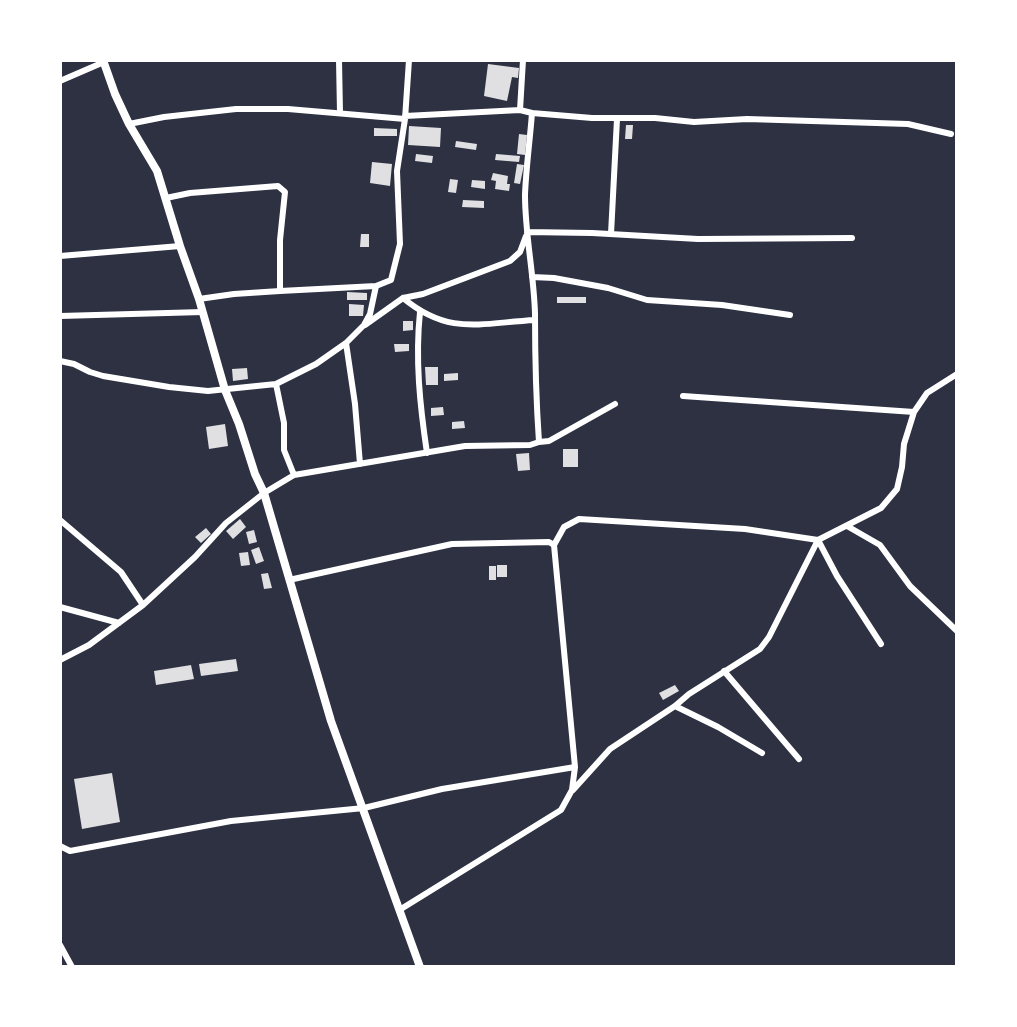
<!DOCTYPE html>
<style>
body{margin:0}
#map{position:relative;width:1017px;height:1027px;overflow:hidden;background:#2d3142;font-family:Quicksand,sans-serif}
canvas{display:block}
.frame{position:absolute;inset:0;border:62px solid #fff;pointer-events:none}
</style>
<div id="map">
<canvas width="1017" height="1027"></canvas>
<div class="frame"></div>
</div>
<script>
const c = document.querySelector('canvas').getContext('2d');
c.lineJoin = 'round';
function fillPath(path, color) { c.fillStyle = color; c.fill(path, 'evenodd'); }
function strokePath(path, color, width, dash) { c.strokeStyle = color; c.lineWidth = width; c.lineCap = dash ? 'butt' : 'round'; c.setLineDash(dash || []); c.stroke(path); }
const building = new Path2D(`
 M488,64L519,68L518,78L512,77L507,101L484,96Z
 M626,125H633L632,139H625Z
 M409,126L441,128L440,147L408,145Z
 M374,128L397,129V136H374Z
 M519,134L527,135L525,155L517,154Z
 M456,141L477,144L476,150L455,147Z
 M416,154L433,156L432,163L415,161Z
 M496,154L520,156L519,162L495,160Z
 M372,162L392,164L390,186L370,183Z
 M517,164L524,165L520,184L514,183Z
 M493,173L508,176L507,184H510L509,191L495,189L496,181L491,180Z
 M450,179L458,180L456,193L448,192Z
 M472,180L485,181V189L471,187Z
 M463,200L484,201V208L462,207Z
 M361,234H369V247H360Z
 M347,292L367,293V300H347Z
 M557,297H586V303H557Z
 M349,304L364,305L363,316H349Z
 M403,321H413V330L403,331Z
 M394,344H409V351L395,352Z
 M425,367H438V385H426Z
 M247,368L248,379L233,381L232,369Z
 M458,373V380L444,381V374Z
 M443,407L444,415L431,416V408Z
 M464,421L465,428L452,429V422Z
 M225,424L228,446L209,449L206,427Z
 M563,449H578V467H563Z
 M529,453L530,470L518,471L516,454Z
 M240,519L246,527L233,539L226,531Z
 M206,528L211,534L201,543L195,537Z
 M254,530L257,542L249,544L246,532Z
 M259,547L264,561L256,564L251,550Z
 M248,552L250,565L241,566L239,553Z
 M497,565H507V577H497Z
 M489,566H496V580H489Z
 M268,573L272,588L264,589L261,574Z
 M236,659L238,671L201,676L199,664Z
 M191,665L194,679L156,685L154,671Z
 M675,685L679,691L663,700L659,693Z
 M112,773L120,822L82,829L74,779Z`);
const minor = new Path2D(`
 M339,60L340,113
 M60,81L104,62
 M520,110L523,60
 M532,113L592,118H655L694,122L747,119L908,124L951,134
 M405,116L520,110L532,113C530,140 526,168 525,195C525,235 534,274 535,314C535,356 536,399 539,442
 M129,124L164,117L236,109H288L405,119
 M166,198L190,193L278,186L285,192L280,240V291L234,294L199,299
 M527,232L592,233L698,239L852,238
 M611,234L617,119
 M60,256L180,246
 M532,277L554,278L608,288L647,300L722,305L790,315
 M280,291L376,286
 M403,298C449,336 480,323 535,320
 M420,312C415,360 420,406 427,453
 M60,316L203,312
 M365,325L403,298L423,294L510,261L520,252L526,236
 M346,343L355,404L360,464
 M60,361L74,364L90,372L103,376L169,387L208,391L276,384L316,364L346,343L364,325L370,314L376,286L391,280L400,244L397,171L405,119L409,60
 M276,384L284,423V450L294,475
 M683,396L914,412
 M60,520L121,572L143,605
 M847,526L880,545L910,586L957,631
 M554,545L564,527L579,519L745,529L818,540L837,576L881,644
 M289,580L452,544L549,542L554,545L575,767L572,790L561,810L401,909
 M60,607L119,623
 M60,660L89,645L143,605L195,557L226,523L264,493L294,475L465,446L530,445L539,442L549,441L615,404
 M724,671L799,759
 M675,706L718,727L762,753
 M573,790L610,749L675,706L689,694L760,649L769,637L818,540L881,508L897,489L902,467L904,444L914,412L927,393L957,374
 M60,846L70,851L231,821L364,808L442,789L575,767
 M60,945L72,967`);
const tertiary = new Path2D(`
 M103,60L115,94L129,124L157,171L180,246L199,299L225,390L239,424L255,474L264,493L331,721L420,967`);
fillPath(building, '#e0e0e3');
strokePath(minor, '#fff', 6);
strokePath(tertiary, '#fff', 8);
</script>
